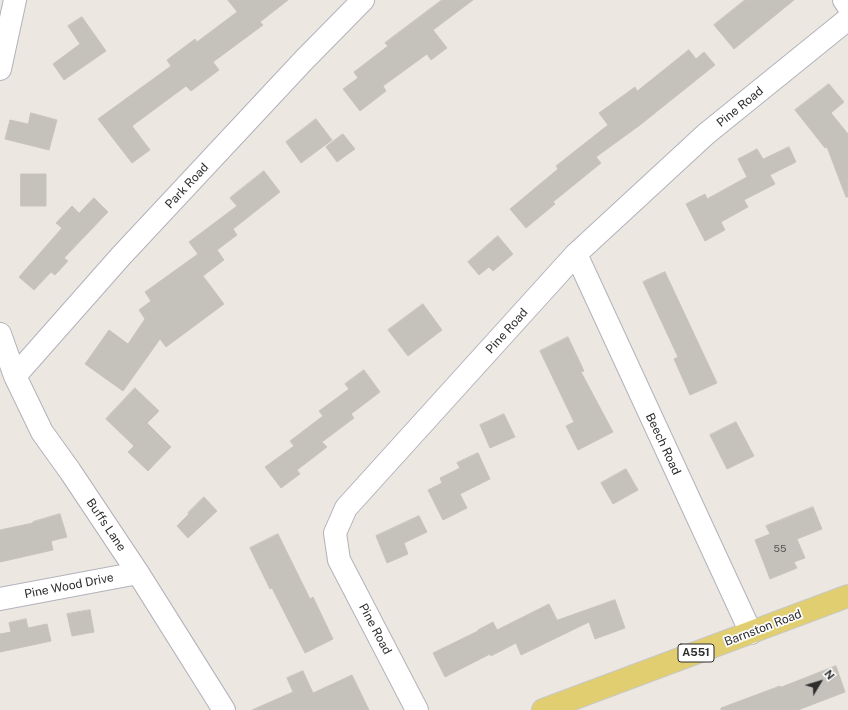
<!DOCTYPE html>
<style>
body{margin:0}
#map{position:relative;width:848px;height:710px;overflow:hidden;background:#ece8e1;font-family:"Public Sans",sans-serif}
canvas{display:block}
.north{position:absolute;left:800px;top:662px;width:40px;height:40px;-webkit-text-stroke:3px #fff;paint-order:stroke;rotate:52deg;font-size:11px;font-weight:700;line-height:16px;text-align:center;color:#2d2d2d}
.north::after{content:'';display:block;margin:auto;width:14px;height:18px;background:#2d2d2d;clip-path:polygon(50% 0,100% 100%,50% 72%,0 100%)}
</style>
<div id="map">
<canvas width="848" height="710"></canvas>
<div class="north">N</div>
</div>
<script>
const c = document.querySelector('canvas').getContext('2d');
c.lineJoin = 'round';
function fillPath(path, color) { c.fillStyle = color; c.fill(path, 'evenodd'); }
function strokePath(path, color, width, dash) { c.strokeStyle = color; c.lineWidth = width; c.lineCap = dash ? 'butt' : 'round'; c.setLineDash(dash || []); c.stroke(path); }
function label(font, color, halo, rows, align = 'center') {
  c.font = font + ' "Public Sans",sans-serif'; c.lineWidth = 3.5; c.setLineDash([]); c.textBaseline = 'middle'; c.strokeStyle = halo; c.fillStyle = color; for (const [text, x, y, turn = 0] of rows) {
    c.save(); c.translate(x, y); c.rotate((+turn || 0) * Math.PI / 180); c.textAlign = isNaN(turn) ? turn : align; if (halo) c.strokeText(text, 0, 0); c.fillText(text, 0, 0); c.restore();
  }
}
const building = new Path2D(`
 M228,0H288L260,22L263,25L213,62L219,70L191,91L186,86L132,126L150,150L132,163L98,119L171,66L167,60L195,39L197,42L237,12Z
 M442,0H473L433,30L447,48L431,60L427,54L383,86L386,91L360,111L343,89L358,78L354,72L388,46L385,43Z
 M745,0H794L734,49L714,25Z
 M82,17L106,51L64,80L53,64L80,44L68,26Z
 M689,50L696,59L704,52L715,65L640,125L596,157L601,163L553,202L555,204L526,228L510,209L558,169L556,166L608,125L599,113L635,87L637,91Z
 M829,84L844,102L831,113L848,134V197H846L827,147L825,148L795,110Z
 M31,113L57,120L49,150L5,139L10,120L28,124Z
 M316,119L332,140L301,163L286,142Z
 M343,134L355,149L337,162L326,147Z
 M789,147L796,162L770,175L775,184L744,200L748,207L721,222L725,230L705,241L686,204L705,194L707,199L747,177L738,159L757,149L763,159Z
 M264,171L280,192L233,229L237,235L217,250L224,260L203,276L224,304L166,347L160,339L123,391L85,364L109,330L128,344L145,319L139,310L151,301L145,292L198,254L189,242L237,206L230,198Z
 M21,174H46V206H21Z
 M94,198L108,212L64,258L68,261L55,275L51,272L34,290L19,277L62,228L56,223L72,206L79,213Z
 M498,236L513,254L493,271L489,267L479,275L468,262Z
 M665,272L717,383L690,395L674,359L678,357L643,282Z
 M423,304L442,330L408,356L388,330Z
 M568,337L584,371L581,372L613,432L578,450L566,426L574,422L540,351Z
 M364,370L380,392L351,414L354,418L322,442L327,447L297,470L300,474L281,488L265,467L294,446L290,441L323,416L319,411L349,389L345,384Z
 M135,388L159,411L147,423L171,447L148,471L128,452L134,446L106,419Z
 M504,414L515,437L490,448L480,425Z
 M736,422L754,456L727,469L710,435Z
 M478,453L490,479L460,494L467,508L443,520L428,490L442,483L440,478L460,468L457,463Z
 M626,469L638,490L613,504L601,483Z
 M204,497L217,511L188,538L177,526L189,514L188,513Z
 M813,507L822,529L797,539L805,558L794,562L797,568L770,579L755,540L770,534L766,526Z
 M60,514L67,537L51,541L53,550L0,562V530L33,523V522Z
 M419,516L427,532L404,543L408,554L387,563L376,536Z
 M278,534L310,599L313,597L333,639L305,653L272,588L270,589L250,548Z
 M615,600L625,628L595,639L589,622L521,655L516,643L491,656L490,654L445,677L433,653L478,631V630L493,622L497,630L549,604L557,620Z
 M90,610L94,632L72,636L67,614Z
 M26,619L28,628L47,624L51,641L0,652V634L11,632L9,623Z
 M836,666L845,692L798,710H721V708L780,686L781,687Z
 M303,671L313,693L352,675L369,710H252L293,692L287,678Z`);
const minor = new Path2D(`
 M844,0L848,6
 M0,69L15,0
 M576,254L751,633
 M0,334L15,376L42,432L70,471L138,573L224,710
 M15,376L121,256L304,60L363,0
 M0,599L138,573
 M417,710L339,560L335,533L346,508L576,254L706,134L848,19`);
const major = new Path2D(`
 M543,710L848,596`);
const numberNames = [
 ["55",780,549]
];
const shields = [
 [696,653,36]
];
const shieldNames = [
 ["A551",696,653]
];
const streetNames = [
 ["Pine Road",740,107,-39],
 ["Park Road",187,186,-47],
 ["Pine Road",507,331,-48],
 ["Beech Road",663,444,65],
 ["Buffs Lane",106,525,56],
 ["Pine Wood Drive",69,586,-11],
 ["Barnston Road",763,628,-21],
 ["Pine Road",375,629,62]
];
fillPath(building, '#c5c2bc');
strokePath(building, '#c8c4bb', 1);
strokePath(minor, '#b1b2bb', 24);
strokePath(major, '#c8c8c8', 24);
strokePath(minor, '#fff', 22);
strokePath(major, '#e1ce71', 22);
label('10px', '#535251', null, numberNames);
for (const [x, y, w] of shields) { const box = new Path2D(); box.roundRect(x - w / 2, y - 9, w, 18, 3); c.fillStyle = '#fff'; c.fill(box); strokePath(box, '#2d2d2d', 1); }
label('bold 11px', '#2d2d2d', null, shieldNames);
label('12px', '#2d2d2d', '#fff', streetNames);
</script>
